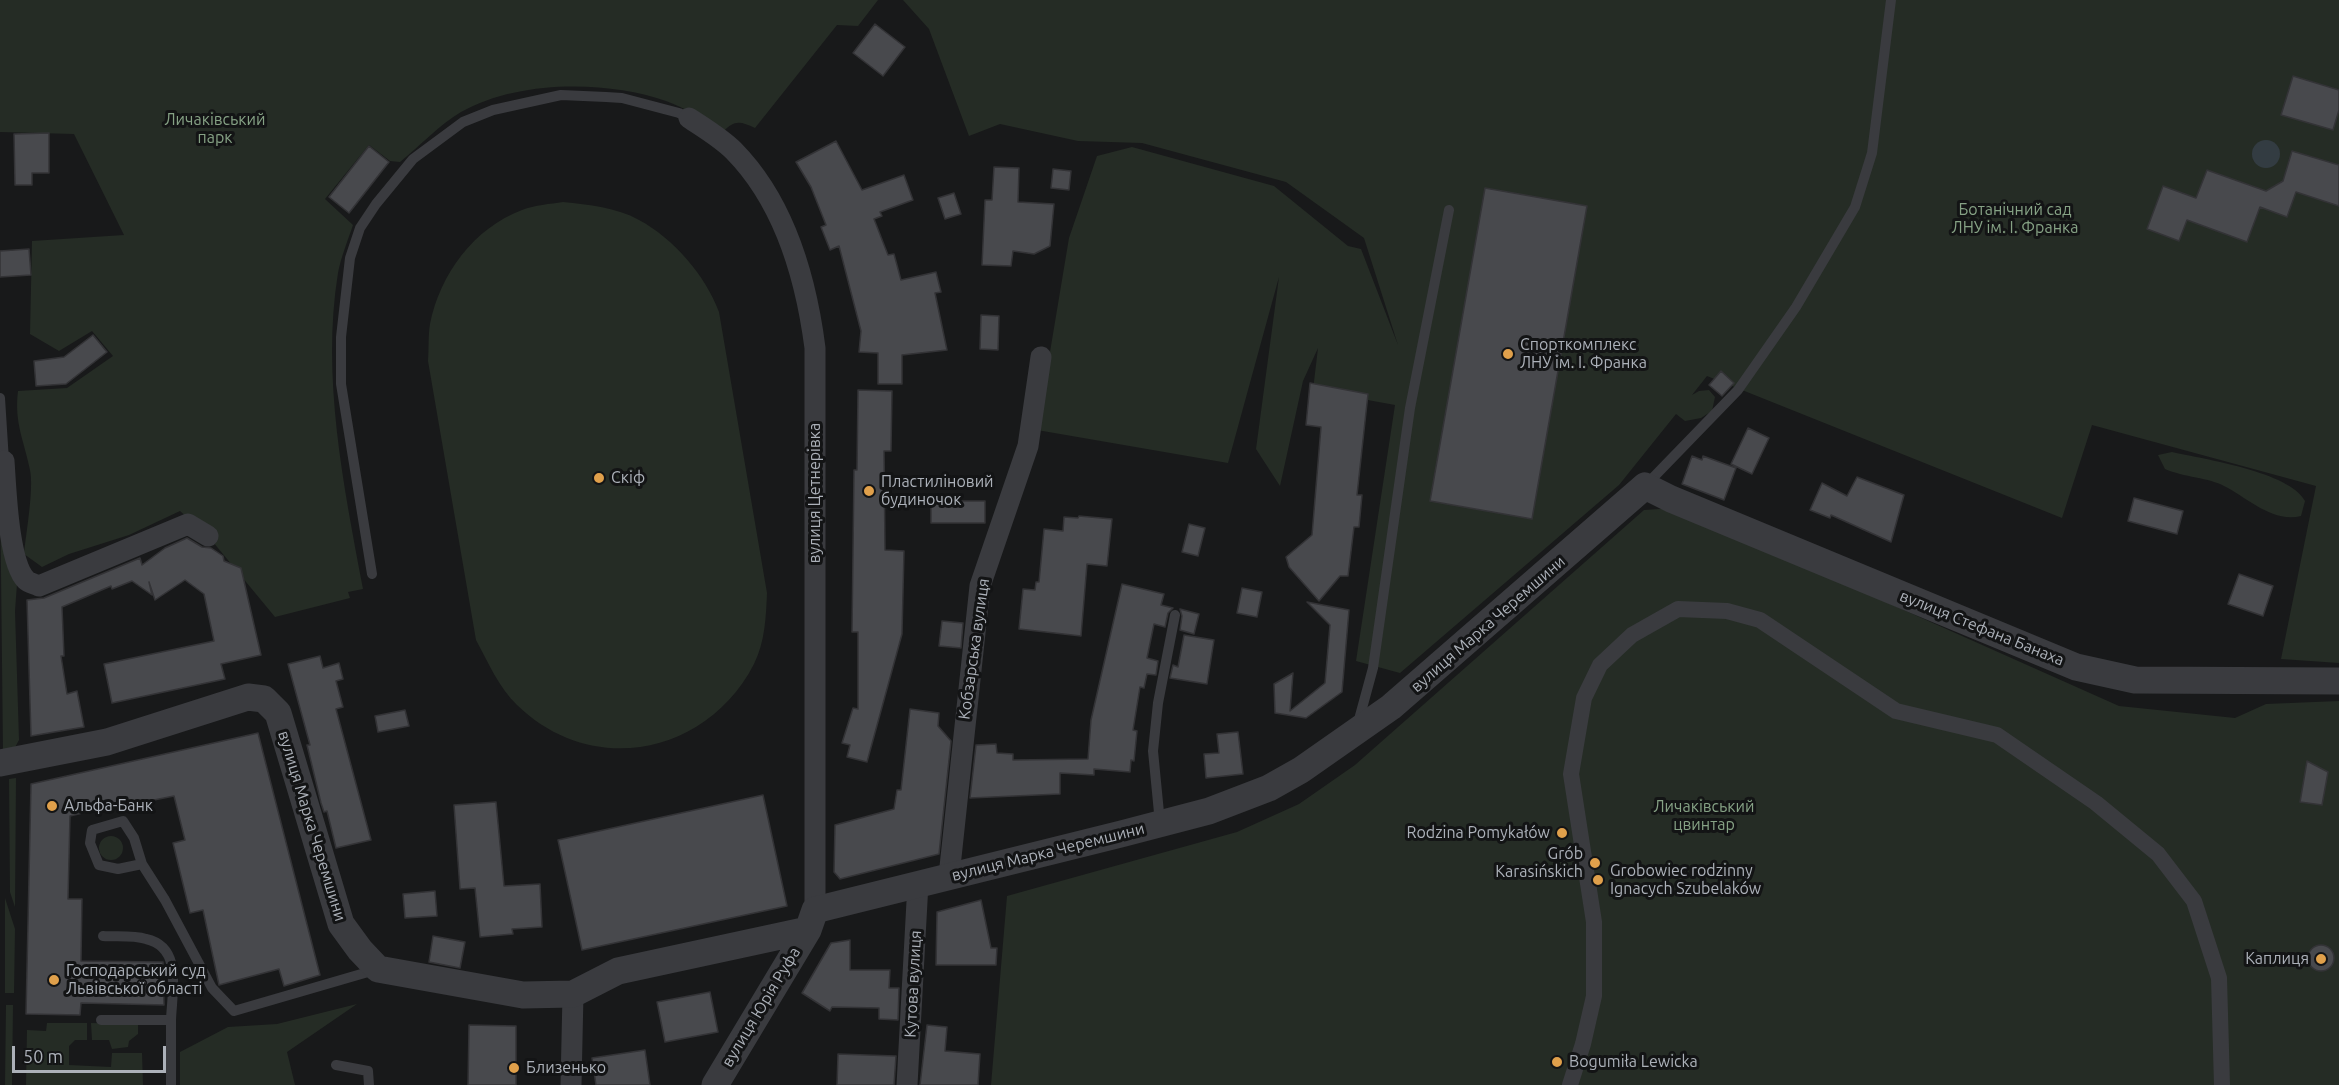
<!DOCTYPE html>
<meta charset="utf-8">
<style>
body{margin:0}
#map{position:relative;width:2339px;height:1085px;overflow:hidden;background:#18191a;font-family:Ubuntu,sans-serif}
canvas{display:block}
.scale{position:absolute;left:12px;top:1046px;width:154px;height:27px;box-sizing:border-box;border:3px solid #acb1b9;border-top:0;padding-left:8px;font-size:18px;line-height:21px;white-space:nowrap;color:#acb1b9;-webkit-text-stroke:4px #131415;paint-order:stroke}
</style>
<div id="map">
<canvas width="2339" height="1085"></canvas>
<div class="scale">50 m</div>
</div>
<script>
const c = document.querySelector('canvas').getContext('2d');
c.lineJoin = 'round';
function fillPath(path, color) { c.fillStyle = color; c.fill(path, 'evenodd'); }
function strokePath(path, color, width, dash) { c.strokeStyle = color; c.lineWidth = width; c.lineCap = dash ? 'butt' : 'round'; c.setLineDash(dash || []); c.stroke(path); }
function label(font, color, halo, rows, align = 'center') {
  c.font = font + ' Ubuntu,sans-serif'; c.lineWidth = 6; c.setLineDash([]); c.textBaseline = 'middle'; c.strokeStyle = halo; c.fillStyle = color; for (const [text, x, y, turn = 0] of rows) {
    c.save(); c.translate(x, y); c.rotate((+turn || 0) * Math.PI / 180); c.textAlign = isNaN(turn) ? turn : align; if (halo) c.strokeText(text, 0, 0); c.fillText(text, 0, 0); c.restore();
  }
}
const green = new Path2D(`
 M0,0H878L858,26L837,25L755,128C740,121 734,120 723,132C705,121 686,108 666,101C607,80 517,80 461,112C439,125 420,146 400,162L390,161L369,145L325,199L353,225C348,240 341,257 338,273C321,377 344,487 363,589L348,592L350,598L275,617L208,536L180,511L129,535L69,554L42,567L24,554C26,533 34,489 30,470C24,440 14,423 18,391L67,388L113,356L92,331L59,351L30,334L32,241L124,235L74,134L0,132Z
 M903,0H2339V663L2281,659L2316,486L2092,425L2062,518L1707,376L1692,395L1699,391L1709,390L1715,397L1712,411L1701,418L1685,421L1676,414L1619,485L1400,673L1356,661L1395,405L1313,390L1318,348L1303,381L1280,486L1256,449L1279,277L1228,463L1037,430L1069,238L1097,156L1132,147L1274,186L1348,246L1361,249L1398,345L1364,238L1286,182L1142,143L1078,141L1000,124L969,136L929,29Z
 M563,202C589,205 616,207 639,220C673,238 706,276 719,312L767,593C766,617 765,642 754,664C707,755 592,778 517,705C499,688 488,662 476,640L428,361C429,349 428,336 430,324C440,274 474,228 522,210C535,205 550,204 563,202Z
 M2172,452C2204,459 2290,472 2305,501L2301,516C2272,523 2248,498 2224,486C2210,478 2183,477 2165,469L2158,455Z
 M0,481L17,584L15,611L19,740L12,753H3Z
 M1675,508L2119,706L2235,718L2266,704L2339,701V1085H991L1007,896L1237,832L1299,804L1355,765L1644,510Z
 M16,778L15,907L10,892L9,779Z
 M99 848a12 12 0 1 1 24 0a12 12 0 1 1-24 0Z
 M5,898L15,929L14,993H5Z
 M357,1004L287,1052L295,1085H180V1052L228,1027L277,1024Z
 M6,1005H13L12,1085H5Z
 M47,1023H87V1040H75L69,1046V1065L111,1067L112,1053H142L143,1085H26L27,1030L46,1031Z
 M91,1023L138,1024V1034L129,1041L128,1047L112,1049L109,1040H92Z`);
const water = new Path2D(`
 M2252 154a14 14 0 1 1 28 0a14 14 0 1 1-28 0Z`);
const building = new Path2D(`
 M875,24L905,47L883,76L853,53Z
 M2293,76L2339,90V110L2333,130L2281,115Z
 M49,133V173H32V185H15L14,134Z
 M836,141L862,190L904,175L913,200L880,212L882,216L874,219L888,255L894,254L901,280L936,272L941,292L935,293L947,350L902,355V384H878V353L859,352L861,331L839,246L830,250L821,227L826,225L811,187L796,162Z
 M369,146L389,162L349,213L329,197Z
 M2292,151L2339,165V206L2296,192L2287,217L2260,207L2247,242L2187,220L2179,241L2147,229L2163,186L2196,198L2207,170L2266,191L2283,181Z
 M994,167L1019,168L1018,202L1054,204L1050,246L1034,254L1013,251L1011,266L982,265L985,200H992Z
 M1053,169L1071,171L1069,190L1051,188Z
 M1485,188L1587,206L1532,519L1430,501Z
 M954,193L961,214L945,219L938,198Z
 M29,249L31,275L0,277V251Z
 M981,315L999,316L998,350L980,349Z
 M93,335L107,352L66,384L36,386L34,361L64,357Z
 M1721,371L1734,383L1722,396L1709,385Z
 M1310,383L1368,394L1357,495H1362L1359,527H1354L1348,576H1340L1319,601L1289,567L1286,557L1312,535L1321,427L1306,425Z
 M858,390L892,391L891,451H884L885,550L904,551L902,634L867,762L847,757L850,745L842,743L853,708L858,709V632H852L854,470H857Z
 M1748,428L1769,438L1752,474L1731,464Z
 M1692,456L1702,460L1703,456L1736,468L1724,500L1682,484Z
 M1857,477L1904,495L1891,542L1831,515L1830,518L1810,510L1822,483L1847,496Z
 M2134,498L2183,511L2177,534L2128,521Z
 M931,501H985V523H931Z
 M1079,516L1112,519L1107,566L1087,564L1081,636L1019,629L1023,589L1035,590L1036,582H1039L1044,529L1063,531L1064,517L1078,518Z
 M1189,524L1205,528L1198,556L1182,552Z
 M187,538L202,547L211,548L223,556L224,561L241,568L261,655L221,664L225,679L112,703L104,664L214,641L204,594L185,580L155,600L149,582L152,595L132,581L112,589L111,586L62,607L64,656H61L67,694L77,691L84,727L31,736L27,600L44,598L140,558L142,565L165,548Z
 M2239,574L2273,586L2263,616L2228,604Z
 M1122,584L1164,594L1161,605L1173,608L1168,613L1165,627L1154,624L1147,658L1158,661L1156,675L1147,674L1144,688L1140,687L1133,730L1137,731L1134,761L1131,760L1130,772L1094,769V775L1060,773V794L970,798L976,745L996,744L997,753L1013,754V760L1088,759L1091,720Z
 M1242,588L1262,592L1257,617L1237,613Z
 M1307,602L1349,610L1342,692L1306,718L1275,713L1274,684L1293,673L1290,711L1325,683L1330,625Z
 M1180,609L1199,614L1194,634L1180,630L1182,616Z
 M942,621L963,623L961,648L939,646Z
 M1184,635L1214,640L1207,684L1170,678L1173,665L1178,667Z
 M320,656L323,668L339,663L343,679L336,681L343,707L336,709L371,840L336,848L327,811L324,812L321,803L307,745H310L288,664Z
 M910,709L939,713L938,726L951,741L939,854L840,879L834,872L835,825L894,809L897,790H901Z
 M405,710L409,726L378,732L375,716Z
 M1238,732L1243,774L1206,778L1204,754L1219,753L1217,734Z
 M258,733L320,975L284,986L279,969L219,985L203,910L190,913L173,843L185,840L174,796L134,804L133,801L70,816L68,899H82L81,961L163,962L164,1005L81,1003L80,1015L26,1014L31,784Z
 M2307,761L2328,772L2322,805L2300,802Z
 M763,795L787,906L582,950L558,840Z
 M496,802L504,886L540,884L542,927L512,929L513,934L480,937L475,888L460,889L454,805Z
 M435,891L437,916L405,918L403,894Z
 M981,900L991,948H997L996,965H936L937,912Z
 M433,936L465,942L460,968L429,962Z
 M850,940V970H890L889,988H899L898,1020L879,1019V1008L832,1007L830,1011L802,993L831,943Z
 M2308 958a13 13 0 1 1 26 0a13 13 0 1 1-26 0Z
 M710,992L718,1032L665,1042L657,1002Z
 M469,1025L516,1026V1085H468Z
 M927,1025L947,1027L945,1051L980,1054L978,1085H920Z
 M645,1050L650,1085H596L592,1058Z
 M838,1054L896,1056L894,1085H837Z`);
const service = new Path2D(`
 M0,398L4,461
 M1645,486L1738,390L1796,307L1855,207L1872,153L1891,0
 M372,574L341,384V337L350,258L360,228L376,204L413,159L463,122L493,110L561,95L606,97L622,98L679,113L689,118
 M1358,723L1373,668L1410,408L1449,210
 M1160,823L1153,751L1158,703L1175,615
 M142,864L118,869L99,865L90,843L92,830L123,821L134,838L142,864L165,900L212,988L234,1011L375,970
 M103,936C117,937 133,935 146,939C183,947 172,991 171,1020
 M101,1020H171V1085
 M336,1065L368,1071L369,1085`);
const pedestrian = new Path2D(`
 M1570,1085L1583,1044L1594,996V922L1571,774L1584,698L1600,665L1632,635L1678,609L1727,611L1760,620L1896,711L1997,735L2096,803L2158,854L2194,901L2219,978L2222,1085`);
const minor = new Path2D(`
 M689,118C704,128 721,138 734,151C785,203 806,278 815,348V910
 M0,462L4,461C6,487 8,562 26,580C29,583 35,584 39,586L188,524L208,536
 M949,876L980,586L1028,446L1041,357
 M571,1085L573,994
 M907,1085L918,883`);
const tertiary = new Path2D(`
 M0,763L107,742L248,697L264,699L278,713L341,924L360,950L378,969L523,995L573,994L618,971L808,930
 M715,1085L808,930L815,910L1121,834L1209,811L1269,788L1301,770L1391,707L1645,486L1671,499L2076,667L2135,680L2339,681`);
const markers = [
 [1508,354,6,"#e0a04b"],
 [599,478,6,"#e0a04b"],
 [869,491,6,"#e0a04b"],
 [52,806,6,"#e0a04b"],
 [1562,833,6,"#e0a04b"],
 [1595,863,6,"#e0a04b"],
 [1598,880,6,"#e0a04b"],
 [2321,959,6,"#e0a04b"],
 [54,980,6,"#e0a04b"],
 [1557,1062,6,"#e0a04b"],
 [514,1068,6,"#e0a04b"]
];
const parkNames = [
 ["Личаківський",215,120],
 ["парк",215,138],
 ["Ботанічний сад",2015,210],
 ["ЛНУ ім. І. Франка",2015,228],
 ["Личаківський",1704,807],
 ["цвинтар",1704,825]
];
const poiNames = [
 ["Спорткомплекс",1520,345],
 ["ЛНУ ім. І. Франка",1520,363],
 ["Скіф",611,478],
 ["Пластиліновий",881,482],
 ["будиночок",881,500],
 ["Альфа-Банк",64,806],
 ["Rodzina Pomykałów",1550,833,"right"],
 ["Grób",1583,854,"right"],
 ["Karasińskich",1583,872,"right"],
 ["Grobowiec rodzinny",1610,871],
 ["Ignacych Szubelaków",1610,889],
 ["Каплиця",2309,959,"right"],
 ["Господарський суд",66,971],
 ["Львівської області",66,989],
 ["Bogumiła Lewicka",1569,1062],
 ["Близенько",526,1068]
];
const streetNames = [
 ["вулиця Цетнерівка",815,493,-90],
 ["вулиця Марка Черемшини",1488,624,-41],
 ["вулиця Стефана Банаха",1982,628,22],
 ["Кобзарська вулиця",974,649,-82],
 ["вулиця Марка Черемшини",312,826,73],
 ["вулиця Марка Черемшини",1048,852,-14],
 ["Кутова вулиця",913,984,-87],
 ["вулиця Юрія Руфа",761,1007,-59]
];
fillPath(green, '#252c25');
fillPath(water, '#333c42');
fillPath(building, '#48494d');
strokePath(building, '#333336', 1.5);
strokePath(service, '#3a3b3f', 10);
strokePath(pedestrian, '#3a3b3f', 16);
strokePath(minor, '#3a3b3f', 21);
strokePath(tertiary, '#3a3b3f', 27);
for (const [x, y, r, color] of markers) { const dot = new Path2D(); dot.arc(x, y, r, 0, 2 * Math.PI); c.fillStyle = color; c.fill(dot); strokePath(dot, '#131415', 2); }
label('16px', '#86a285', '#131415', parkNames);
label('16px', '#acb1b9', '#131415', poiNames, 'left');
label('16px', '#acb1b9', '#131415', streetNames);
</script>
